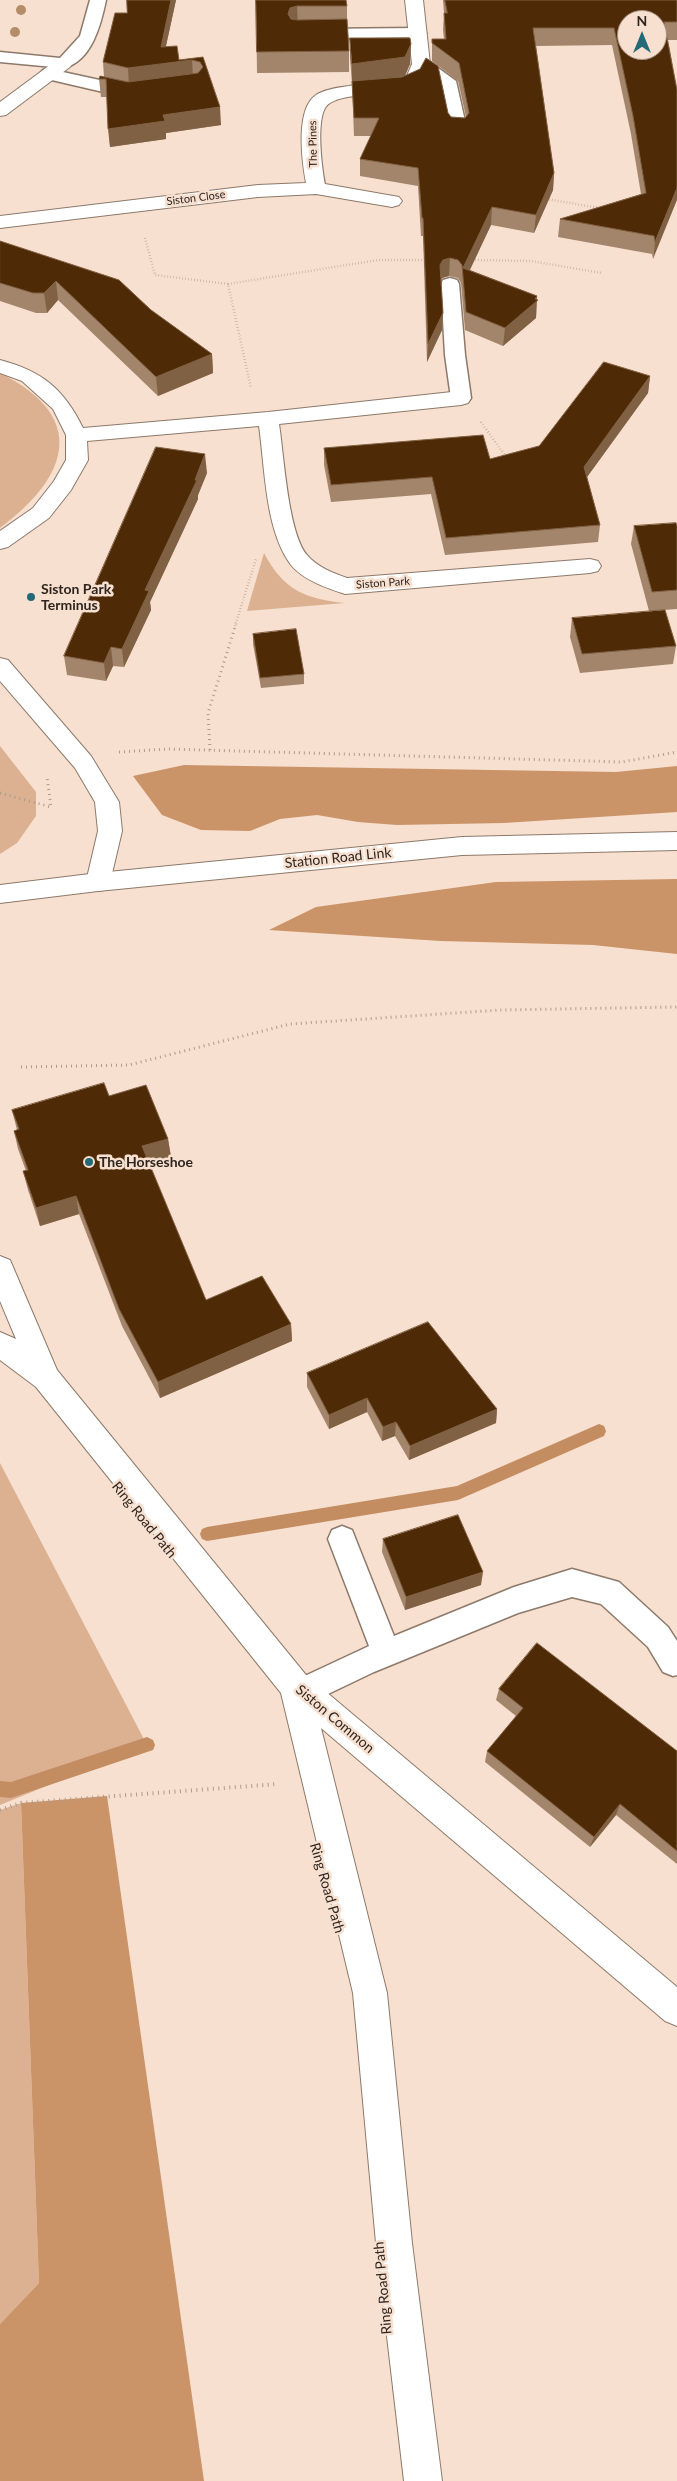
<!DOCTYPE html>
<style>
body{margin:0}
#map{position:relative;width:677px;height:2481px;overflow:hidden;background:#f7e0cf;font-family:Lato,sans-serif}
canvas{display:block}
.north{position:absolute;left:617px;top:10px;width:50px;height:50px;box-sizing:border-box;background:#f7e0cf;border:1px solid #a79589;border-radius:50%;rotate:0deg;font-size:14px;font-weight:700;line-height:20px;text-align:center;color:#2e251f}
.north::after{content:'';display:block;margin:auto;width:18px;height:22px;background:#226a77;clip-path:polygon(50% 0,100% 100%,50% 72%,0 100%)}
</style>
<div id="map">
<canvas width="677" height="2481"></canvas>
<div class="north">N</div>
</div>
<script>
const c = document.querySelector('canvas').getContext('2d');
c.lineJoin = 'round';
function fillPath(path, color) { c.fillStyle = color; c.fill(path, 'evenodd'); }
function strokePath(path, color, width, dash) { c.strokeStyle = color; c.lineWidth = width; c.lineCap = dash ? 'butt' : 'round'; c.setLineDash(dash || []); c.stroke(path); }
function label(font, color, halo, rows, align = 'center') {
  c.font = font + ' Lato,sans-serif'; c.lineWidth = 5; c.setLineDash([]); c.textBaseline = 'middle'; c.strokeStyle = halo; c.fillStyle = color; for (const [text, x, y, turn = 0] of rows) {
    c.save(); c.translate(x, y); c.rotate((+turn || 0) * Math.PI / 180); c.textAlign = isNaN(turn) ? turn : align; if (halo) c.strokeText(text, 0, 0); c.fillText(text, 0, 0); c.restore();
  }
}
const green = new Path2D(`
 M0,373C89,417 69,477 0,528Z
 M264,553C283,590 306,599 345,603L247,611Z
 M0,746L36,792V816L17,843L0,854Z
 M0,1463L147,1745L0,1805Z
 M21,1803L39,2283L0,2324V1810Z`);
const forest = new Path2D(`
 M184,765L616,772L677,766V812L504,823L397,825L358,822L317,815L280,819L250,831L201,830L162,815L133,776Z
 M677,879V954L593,945L441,941L269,930L316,907L496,882Z
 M107,1796L204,2481H0V2324L39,2283L21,1803Z`);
const stream = new Path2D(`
 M599,1424L604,1426L606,1431L604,1436L458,1500L207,1541L202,1539L200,1534L202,1529L207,1527L457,1486Z
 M147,1737L153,1740L155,1745L153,1750L11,1798L0,1797V1781L11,1782Z`);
const pathFar2 = new Path2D(`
 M546,199L599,208
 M145,238L155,275L228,284L251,388
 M472,260L531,261L602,273
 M228,284L378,260H426
 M481,422L506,457
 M235,626L256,559`);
const pathFar1 = new Path2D(`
 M210,750L208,713L236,624
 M119,752L168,749L622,762L677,752
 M0,793L51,807L47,777
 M21,1067L129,1065L290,1024L500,1010L677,1007`);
const path = new Path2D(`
 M0,1810L21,1803L278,1784`);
const lane = new Path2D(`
 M90,0H106C101,24 92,61 64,68L0,62V52L60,58L80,36Z
 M418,28L424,29L426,33L424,37L313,39L307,38L305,34L307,30L313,29Z
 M421,59L427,60L456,81L467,130L464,134H452L449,130L439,83L412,64L415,60Z
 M49,69L141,89L144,93L141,97L129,98L43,78L40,74L43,70Z
 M450,278L457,280L459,284L465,355L471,398L468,402L461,404L454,402L451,398L445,355L441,284L443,280Z
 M342,1526L352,1530L394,1636L514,1587L572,1569L619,1582L668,1627L677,1641V1675L673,1676L663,1672L648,1647L601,1604L572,1597L518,1613L374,1672L303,1706L292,1702L288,1692L292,1682L369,1646L328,1539L332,1530Z`);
const street = new Path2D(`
 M405,0H423L430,64L419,85C411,88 403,93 394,94C373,98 349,92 330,103C314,111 322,168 325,184L399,197L402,201L399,205L392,207L316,194L258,197L0,228V216L258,185L306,183C302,161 295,109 316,95C323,90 340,87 349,86C369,82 386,85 406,78L412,64Z
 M64,58L70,59L73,63L70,67L6,115L0,116V102L58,59Z
 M0,360C42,371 64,389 83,428L268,412L461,391L468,393L471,398L468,403L461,405L279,424C284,455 288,533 307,555C317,567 333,573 347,578L590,559L598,561L601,566L598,571L590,573L345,594C327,588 303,580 291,565C265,531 265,468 259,426L87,441L88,460L71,490L49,518L8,547L0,549V531L33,508L54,481L66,460V435L53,409L22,381L0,373Z
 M0,658L8,660L91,756L119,802L122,831L110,882L107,889L98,891L89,889L86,882L98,831L95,802L75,768L0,681Z
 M0,1256L10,1260L57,1370L306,1675L677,1987V2026L665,2021L321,1728L387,1993L412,2243L442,2481H404L376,2243L353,1993L281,1693L36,1387L0,1360V1332L16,1339L0,1301Z`);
const primary = new Path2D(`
 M677,832V850L462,855L98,891L0,903V885L98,873L462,837Z`);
const trees = [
 [21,10],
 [15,32]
];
const wall = new Path2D(`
 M176,0L166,46L179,60L203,57L221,125L166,133V139L110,147L107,97H101L99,79L104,77L103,62L127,13Z
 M256,0L347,6V19L349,51V72L257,73Z
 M443,0H677V40H668L677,90L653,259L652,254L558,237L560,219L641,194L631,134L612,45L536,46L554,173L553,190L534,233L491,225L470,270L537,296L536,318L503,346L465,330L461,283L458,278L449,276L442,278L441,281L443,313L442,330L427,362L423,236H421L418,186L360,176V159L371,136H354L352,84L350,58V38L411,44L410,64L405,75L448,113L451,117L465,118L466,117L458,81L432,61V39H444L443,30L444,13Z
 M0,241L151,310L212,354L213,373L158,396L58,300L47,313H36L0,301Z
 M650,376L648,393L587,477L600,525L598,542L445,555L431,494L331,502L324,465V448L490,459L539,446Z
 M207,473L198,495V499L150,602L151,610L124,667L113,666L106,681L67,675L64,656Z
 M634,526H677V609L649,611L631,544Z
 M572,618L676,646L673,664L580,673L570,637Z
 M253,634L304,674V684L261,688L253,644Z
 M109,1096L168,1139L171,1157L149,1164L206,1300L291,1324L292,1341L160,1398L122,1326L79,1214L40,1226L28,1190L23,1171H26L18,1149L14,1131L17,1130L12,1110Z
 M307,1373L497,1409L496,1423L409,1460L395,1436L382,1441L367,1412L329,1429L307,1387Z
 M383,1539L481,1585L405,1610L382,1552Z
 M499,1689L677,1751V1864L616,1815L590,1847L485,1762L487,1751L516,1716L496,1700Z`);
const shadedWall = new Path2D(`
 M171,0H176L162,64L192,60L193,78L129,86L128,68Z
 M297,6L298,27L288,14L290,8Z
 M411,44L410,64L405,76L352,84V64Z
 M220,107L221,125L166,133V139L110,147L108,129L163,115Z
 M554,173L553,190L534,233L536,215Z
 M677,188V200L653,259L655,242Z
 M492,207L491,225L463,284V268Z
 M450,258L449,276L442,278L439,283L440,265L443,260Z
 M56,281L58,300L47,313L44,293Z
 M537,296L536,318L503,346L505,328Z
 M443,313L442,330L427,362L428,344Z
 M212,354L213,373L158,396L156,377Z
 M650,376L648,393L582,484L584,467Z
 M205,454L207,473L198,495V499L150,602L151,610L124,667L122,649L145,590L195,480Z
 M111,647L113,666L106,681L104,663Z
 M168,1139L171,1157L144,1165L142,1146Z
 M76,1196L79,1214L40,1226L36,1208Z
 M291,1324L292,1341L160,1398L158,1382Z
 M367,1398V1412L329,1429V1415Z
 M497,1409L496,1423L409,1460L410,1446Z
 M396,1422L395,1436L382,1441L383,1427Z
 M483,1572L481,1585L405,1610L406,1597Z
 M620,1804L616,1815L590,1847L594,1837Z`);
const building = new Path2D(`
 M127,0H171L161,47L177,46L179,60L203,57L220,107L163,115L165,121L108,129L106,79H99L100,76L128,82L198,73L203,67L200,62L192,60L128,68L103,62L115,13H127Z
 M256,0H346L347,6H297L290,8L288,14L291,19L297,20L347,19L349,51L257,52Z
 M445,0H677V22H664L677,90V188L655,242L654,236L560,219L646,193L633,116L614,28H533L554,173L536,215L492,207L463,268L537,296L535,299L538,300L505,328L466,312L462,265L458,260L450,258L443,260L440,265L443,313L428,344L423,218H422L418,168L360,159L379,118H354L352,81L402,77L420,69L426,58L438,66L448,113L451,117L465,118L469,113L459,63L432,43V39H446L444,13H447ZM627,20H657V50H627Z
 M350,38H410L411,44L405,57L352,64Z
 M0,241L119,280L151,310L212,354L156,377L56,281L44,293H33L0,283Z
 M604,362L650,376L584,467L600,525L446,538L432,477L331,485L324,448L483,435L490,459L539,446Z
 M156,447L205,454L195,480H197L145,590L149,591L122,649L111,647L104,663L64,656Z
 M676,523L677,526V590L652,592L634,526Z
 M665,610L676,646L582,654L572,618Z
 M296,629L304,674L260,678L253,634Z
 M104,1083L109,1096L146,1085L168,1139L142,1146L206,1300L262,1276L291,1324L158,1382L119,1309L76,1196L36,1208L23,1171L28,1170L14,1131L19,1129L12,1110Z
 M428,1322L497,1409L410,1446L396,1422L383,1427L367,1398L329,1415L307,1373Z
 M458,1515L483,1572L406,1597L383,1539Z
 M537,1643L677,1751V1851L620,1804L594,1837L487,1751L523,1708L499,1689Z`);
const markers = [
 [31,597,5,"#226a77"],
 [89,1162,5,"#226a77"]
];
const farStreetnames = [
 ["The Pines",313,144,-91],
 ["Siston Close",196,198,-7],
 ["Siston Park",383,583,-4]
];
const poiNames = [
 ["Siston Park",41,589],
 ["Terminus",41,605],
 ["The Horseshoe",99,1162]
];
const streetNames = [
 ["Station Road Link",338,858,-6],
 ["Ring Road Path",144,1520,51],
 ["Siston Common",335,1719,40],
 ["Ring Road Path",327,1888,74],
 ["Ring Road Path",383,2288,-95]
];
fillPath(green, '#dbb191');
fillPath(forest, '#cb9368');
fillPath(stream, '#c48c61');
strokePath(lane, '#8d796a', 3);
strokePath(street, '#8d796a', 2);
strokePath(primary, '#8d796a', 2);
strokePath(pathFar2, '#ad9b8e', 2.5, [0.5, 2.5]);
strokePath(pathFar1, '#ad9b8e', 3, [1, 4]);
strokePath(path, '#ad9b8e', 4, [1, 4.5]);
fillPath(lane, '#fff');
fillPath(street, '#fff');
fillPath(primary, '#fff');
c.fillStyle = '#b48c69';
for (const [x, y] of trees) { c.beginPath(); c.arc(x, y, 5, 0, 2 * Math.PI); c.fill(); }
fillPath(wall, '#a3856b');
fillPath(shadedWall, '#816143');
fillPath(building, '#4f2a07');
strokePath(building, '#816143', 1);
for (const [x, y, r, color] of markers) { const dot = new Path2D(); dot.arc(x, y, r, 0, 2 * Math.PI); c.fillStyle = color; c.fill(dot); strokePath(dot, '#f7e0cf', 2); }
label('11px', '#2e251f', '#f7e0cf', farStreetnames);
label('bold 14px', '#2e251f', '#f7e0cf', poiNames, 'left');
label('14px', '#2e251f', '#f7e0cf', streetNames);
</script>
